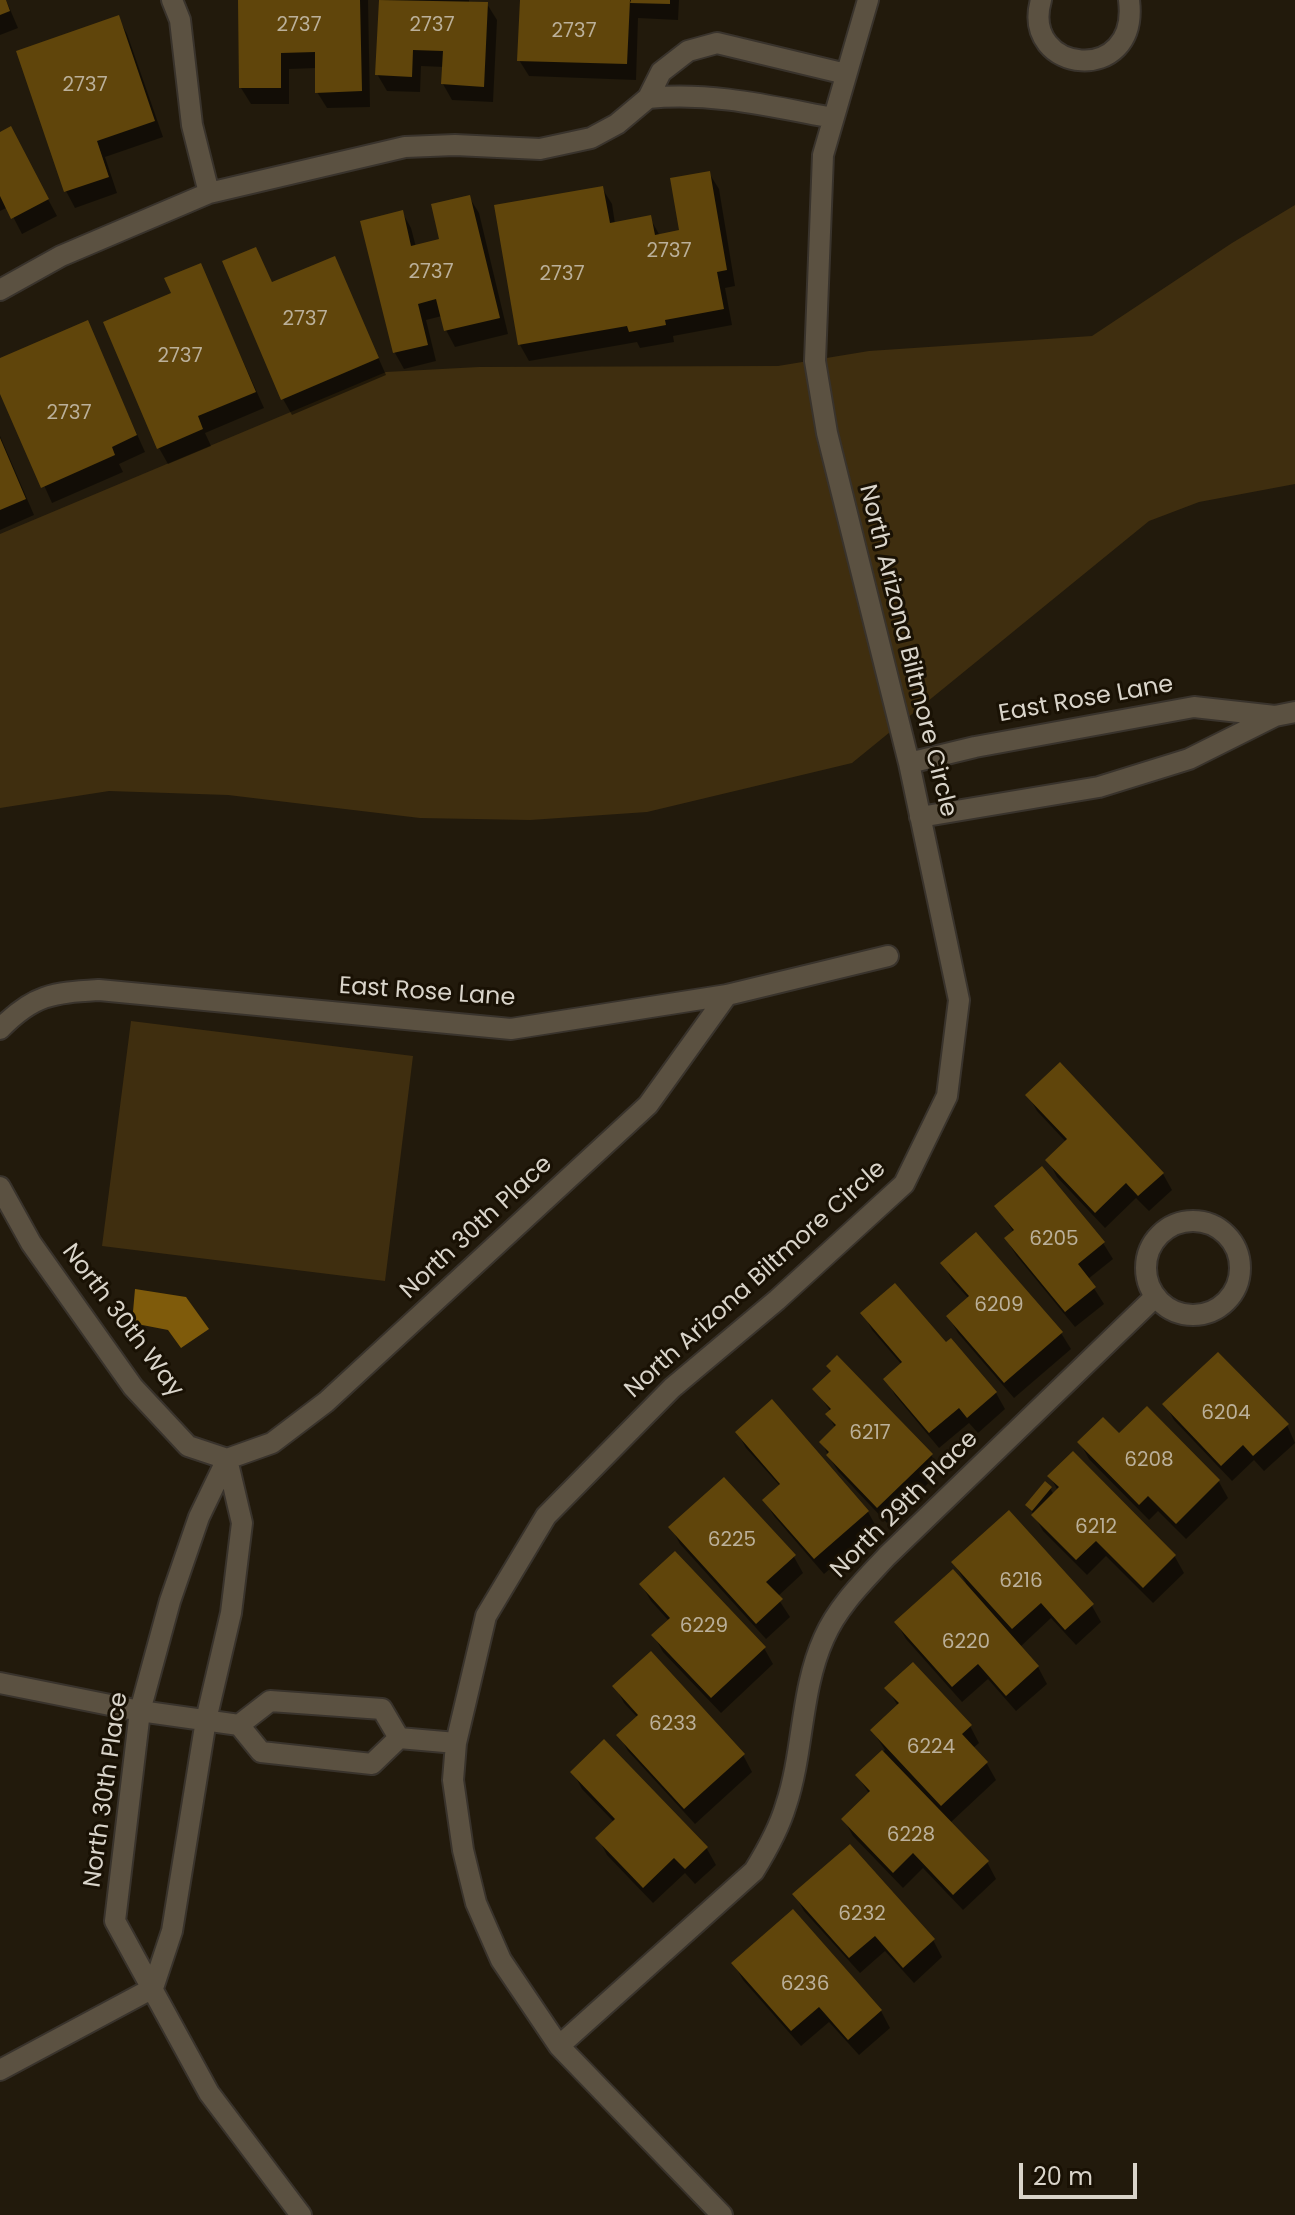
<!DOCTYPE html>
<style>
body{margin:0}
#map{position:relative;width:1295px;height:2215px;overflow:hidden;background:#221a0c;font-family:Poppins,sans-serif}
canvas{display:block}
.scale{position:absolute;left:1019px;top:2163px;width:118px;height:36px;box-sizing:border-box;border:4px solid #d9d4ca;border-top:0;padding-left:10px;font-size:24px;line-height:28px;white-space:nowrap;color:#d9d4ca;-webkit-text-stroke:6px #191104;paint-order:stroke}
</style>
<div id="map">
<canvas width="1295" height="2215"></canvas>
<div class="scale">20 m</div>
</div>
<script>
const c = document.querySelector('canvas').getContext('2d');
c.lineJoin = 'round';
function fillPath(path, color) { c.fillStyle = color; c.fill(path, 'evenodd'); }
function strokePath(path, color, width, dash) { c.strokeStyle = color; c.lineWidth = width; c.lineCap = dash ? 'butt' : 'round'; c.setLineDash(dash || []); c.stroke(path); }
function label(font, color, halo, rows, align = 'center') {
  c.font = font + ' Poppins,sans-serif'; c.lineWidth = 6; c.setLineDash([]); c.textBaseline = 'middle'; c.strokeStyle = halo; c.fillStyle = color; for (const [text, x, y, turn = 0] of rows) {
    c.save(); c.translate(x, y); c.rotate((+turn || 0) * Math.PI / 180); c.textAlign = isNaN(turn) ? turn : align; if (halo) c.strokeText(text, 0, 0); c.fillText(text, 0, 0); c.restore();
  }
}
const green = new Path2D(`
 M1295,205V484L1199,502L1149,521L852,763L647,812L530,820L420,818L228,795L109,791L0,808V534L386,372L479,367L778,366L869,351L1092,336L1232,243Z
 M131,1021L413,1056L385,1281L102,1246Z`);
const water = new Path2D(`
 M135,1289L186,1297L209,1329L181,1348L168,1330L132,1323Z`);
const shadow = new Path2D(`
 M0,0H6L18,28L0,35Z
 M240,0H368L370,107L327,108L317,92V68L289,69V104H251L241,88Z
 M381,0H469V3L487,4L497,20L493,102L452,100L443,84L444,67L421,66L420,92L387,91L377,74Z
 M522,0H679L678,20L638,18L636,80L529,76L519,60Z
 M118,17L127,34L163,137L105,157L117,193L75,208L66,191L18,52Z
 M0,134L19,145L57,216L22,234L8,207L0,211Z
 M709,173L719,189L735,286L725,288L732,325L673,336L674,342L640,348L637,342L529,361L520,345L602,188L612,204L615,224L650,218L660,236L681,232Z
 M469,197L479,213L508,334L455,347L446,330L442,316L426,320L436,361L404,369L395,353L402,212L411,228L416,247L441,240Z
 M256,249L273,284L334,258L386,375L292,415L283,399L225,262Z
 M200,265L264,408L205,433L211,446L168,464L159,448L173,294Z
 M87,323L145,452L119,464L123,472L52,503L0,388V360Z
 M0,436L34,515L0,530Z
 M1028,1095L1163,1174L1172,1190L1149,1211L1136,1198L1105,1228L1057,1177L1048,1160L1067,1143L1037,1111Z
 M997,1206L1103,1243L1113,1259L1088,1279L1104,1304L1075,1327L1016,1255L1006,1239L1014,1233Z
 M943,1263L1061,1333L1071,1349L1014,1398L958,1333L948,1316L969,1299L952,1280Z
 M863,1313L946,1345L996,1393L1005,1409L978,1433L969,1423L939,1448L895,1395L886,1379L902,1365L872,1330Z
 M815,1389L931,1455L941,1471L887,1523L838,1471L828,1455L822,1442L836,1429L828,1415L831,1412Z
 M771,1402L868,1512L877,1528L824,1574L774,1516L764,1500L780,1486L746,1448L737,1432Z
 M1165,1404L1287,1425L1295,1443L1264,1471L1254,1460L1232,1481L1174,1420Z
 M1147,1409L1219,1482L1228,1498L1186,1539L1158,1511L1149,1520L1089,1459L1080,1443L1119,1436Z
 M1073,1453L1175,1557L1184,1573L1153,1603L1106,1556L1087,1575L1043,1531L1028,1505L1050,1488L1054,1495L1058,1491L1050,1476Z
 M671,1527L794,1557L803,1573L777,1597L790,1617L766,1639L680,1544Z
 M953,1562L1092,1606L1101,1622L1076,1645L1051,1618L1020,1647L1038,1667L1047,1684L1016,1711L988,1679L962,1702L906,1639L896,1622L966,1583Z
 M641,1584L764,1648L773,1664L721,1713L663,1652L654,1636L669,1621L651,1601Z
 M615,1686L743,1755L752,1772L695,1824L628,1751L619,1735L638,1718L624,1703Z
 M887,1688L970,1726L979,1743L972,1749L987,1764L996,1780L950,1823L987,1862L996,1879L963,1910L923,1868L903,1888L853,1836L844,1820L870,1795L857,1775L885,1750L872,1730L898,1706Z
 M604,1742L707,1849L716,1865L695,1884L685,1873L653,1903L607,1855L598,1838L614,1822L582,1789L573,1772Z
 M795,1895L933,1940L942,1957L914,1983L885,1951L860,1973L804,1911Z
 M792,1912L881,2011L890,2028L859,2055L829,2022L801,2046L743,1980L734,1964Z`);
const building = new Path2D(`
 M0,0H6L10,11L0,15Z
 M238,0H360L362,91L315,93V52L281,53V88H239Z
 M379,0L488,2L484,87L441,84L443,51L413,50L412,77L375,75Z
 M520,0H630L627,64L517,61Z
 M631,0H670V4L630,3Z
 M119,15L155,121L97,141L109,177L64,192L16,51Z
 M11,126L49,199L11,219L0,196V132Z
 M710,171L727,270L717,272L724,309L665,320L666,325L629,332L627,326L518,345L494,205L603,186L610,223L651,215L655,235L679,230L670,178Z
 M470,195L500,318L444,331L436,299L418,304L428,345L393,353L360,221L403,210L411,246L439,239L431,204Z
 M256,247L272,282L335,256L379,358L281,400L222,261Z
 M201,263L256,392L198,416L203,429L157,449L103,322L171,293L164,278Z
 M88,320L137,435L112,447L115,455L41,488L0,394V358Z
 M0,438L26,499L0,510Z
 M1060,1062L1164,1173L1138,1196L1126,1183L1095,1213L1045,1160L1067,1139L1025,1095Z
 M1042,1166L1105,1242L1078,1264L1096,1287L1065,1312L1004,1238L1014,1230L994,1206Z
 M976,1232L1063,1332L1004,1383L946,1316L969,1296L940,1263Z
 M895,1283L946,1342L951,1338L997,1392L967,1418L959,1408L929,1433L883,1379L902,1362L860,1313Z
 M1218,1352L1289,1424L1253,1456L1243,1445L1221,1466L1162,1404Z
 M837,1355L933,1454L877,1508L826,1455L829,1452L819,1442L836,1425L825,1414L831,1409L812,1389L831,1371L826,1366Z
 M772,1399L869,1511L814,1559L762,1500L780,1484L735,1432Z
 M1147,1406L1220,1480L1176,1524L1148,1496L1139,1505L1077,1442L1103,1417L1119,1433Z
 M1073,1451L1176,1555L1143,1588L1096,1541L1076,1560L1031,1515L1059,1487L1047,1476Z
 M724,1477L796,1555L766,1582L783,1599L756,1624L668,1527Z
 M1045,1481L1052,1487L1032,1511L1025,1505Z
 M1009,1510L1094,1604L1065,1630L1041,1603L1012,1629L951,1562Z
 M675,1551L766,1647L711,1698L651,1635L670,1618L639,1584Z
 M953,1569L1039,1666L1006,1696L978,1664L952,1687L894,1622Z
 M651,1651L745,1754L684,1809L616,1735L638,1715L612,1686Z
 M913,1662L972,1725L962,1734L988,1762L941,1806L870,1730L899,1703L884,1688Z
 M604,1739L708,1847L685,1869L674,1858L643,1888L595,1838L615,1819L570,1772Z
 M882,1750L989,1861L953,1895L913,1853L893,1873L841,1819L870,1791L855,1775Z
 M850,1844L935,1939L903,1968L875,1936L849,1958L792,1894Z
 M793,1909L882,2010L848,2040L819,2007L791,2031L731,1963Z`);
const street = new Path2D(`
 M172,0L180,20L192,125L209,193
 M1041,0C1020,74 1140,87 1129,0
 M648,98C714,92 769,106 833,118
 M0,290L61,256L209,193L405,147L455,145L540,149L591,138L617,124L648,98L661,72L688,51L717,43L846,74
 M909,763L975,747L1194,707L1275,716L1295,712
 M920,817L1099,787L1189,759L1275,716
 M0,1029C34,994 53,993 99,990L511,1029L727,995L888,956
 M0,1187L31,1243L133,1387L188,1446L227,1459
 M1146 1268a47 47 0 1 1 94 0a47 47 0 1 1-94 0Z
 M0,1683L140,1711L239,1725L261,1752L372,1764L399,1738L456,1743
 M239,1725L270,1701L382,1709L399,1738
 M153,1988L172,1931L206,1720L231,1613L242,1523L227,1459
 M559,2046L754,1871C767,1850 779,1829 786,1805C804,1751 800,1691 824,1638C838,1606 864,1581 887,1556L1155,1297
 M0,2070L153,1988
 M301,2215L209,2093L115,1921L140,1711L170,1601L199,1517L227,1459L272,1443L326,1402L648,1105L727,995
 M722,2215L559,2046L501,1960L476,1903L463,1850L453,1780L456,1743L486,1616L546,1516L672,1388L777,1300L904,1184L947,1096L959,1000L909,763L827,433L815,361L823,155L868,0`);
const numberNames = [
 ["2737",299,26],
 ["2737",432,26],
 ["2737",574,32],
 ["2737",85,86],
 ["2737",669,252],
 ["2737",431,273],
 ["2737",562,275],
 ["2737",305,320],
 ["2737",180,357],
 ["2737",69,414],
 ["6205",1054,1240],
 ["6209",999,1306],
 ["6204",1226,1414],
 ["6217",870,1434],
 ["6208",1149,1461],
 ["6212",1096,1528],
 ["6225",732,1541],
 ["6216",1021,1582],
 ["6229",704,1627],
 ["6220",966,1643],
 ["6233",673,1725],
 ["6224",931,1748],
 ["6228",911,1836],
 ["6232",862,1915],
 ["6236",805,1985]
];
const streetNames = [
 ["North Arizona Biltmore Circle",907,651,76],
 ["East Rose Lane",1086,700,-10],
 ["East Rose Lane",427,993,4],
 ["North 30th Place",477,1228,-43],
 ["North Arizona Biltmore Circle",756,1280,-42],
 ["North 30th Way",122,1321,53],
 ["North 29th Place",905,1505,-45],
 ["North 30th Place",107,1790,-82]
];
fillPath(green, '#3f2e0f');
fillPath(water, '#7f5b0b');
fillPath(shadow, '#0007');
fillPath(building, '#60450b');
strokePath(street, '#39332c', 24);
strokePath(street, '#5b5141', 20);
label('20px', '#bbb09a', null, numberNames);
label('24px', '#d9d4ca', '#191104', streetNames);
</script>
